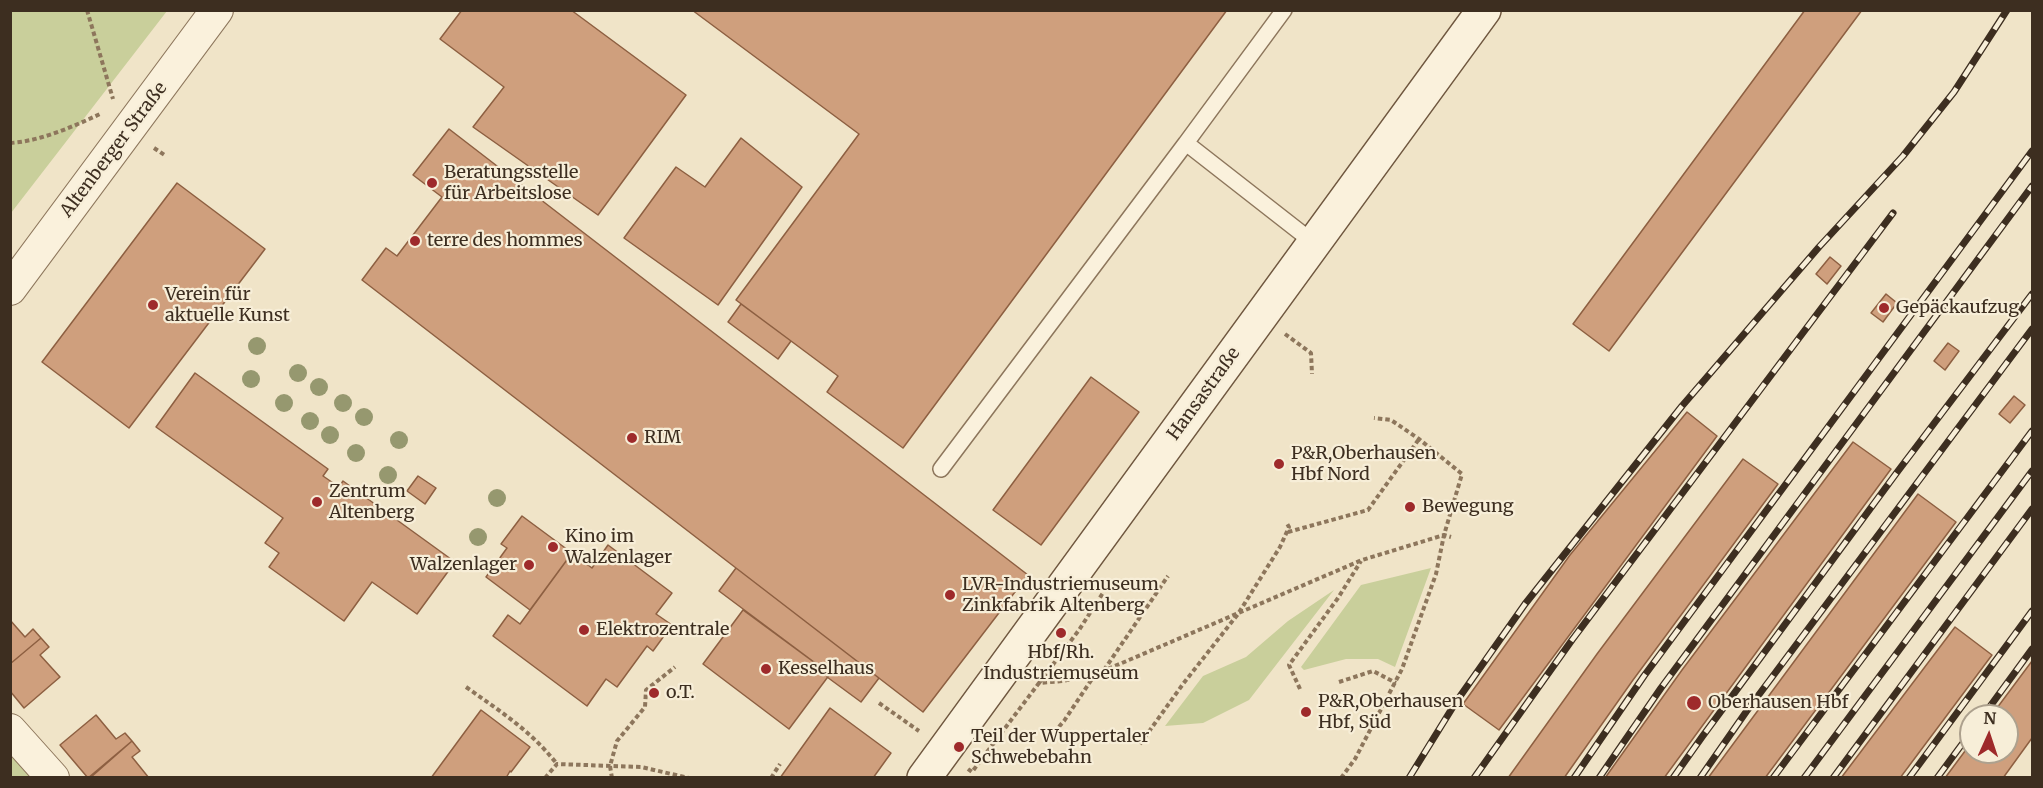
<!DOCTYPE html>
<meta charset="utf-8">
<style>
body{margin:0}
#map{position:relative;width:2043px;height:788px;overflow:hidden;background:#f0e4c8;font-family:Merriweather,serif}
canvas{display:block}
.frame{position:absolute;inset:0;border:12px solid #3d2e20;pointer-events:none}
.north{position:absolute;left:1959px;top:704px;width:60px;height:60px;box-sizing:border-box;background:#f7eed8;border:2px solid #ada18e;border-radius:50%;rotate:3deg;font-size:16px;font-weight:700;line-height:24px;text-align:center;color:#3d2e20}
.north::after{content:'';display:block;margin:auto;width:21px;height:27px;background:#9e2a2b;clip-path:polygon(50% 0,100% 100%,50% 72%,0 100%)}
</style>
<div id="map">
<canvas width="2043" height="788"></canvas>
<div class="frame"></div>
<div class="north">N</div>
</div>
<script>
const c = document.querySelector('canvas').getContext('2d');
c.lineJoin = 'round';
function fillPath(path, color) { c.fillStyle = color; c.fill(path, 'evenodd'); }
function strokePath(path, color, width, dash) { c.strokeStyle = color; c.lineWidth = width; c.lineCap = dash ? 'butt' : 'round'; c.setLineDash(dash || []); c.stroke(path); }
function label(font, color, halo, rows, align = 'center') {
  c.font = font + ' Merriweather,serif'; c.lineWidth = 4.5; c.setLineDash([]); c.textBaseline = 'middle'; c.strokeStyle = halo; c.fillStyle = color; for (const [text, x, y, turn = 0] of rows) {
    c.save(); c.translate(x, y); c.rotate((+turn || 0) * Math.PI / 180); c.textAlign = isNaN(turn) ? turn : align; if (halo) c.strokeText(text, 0, 0); c.fillText(text, 0, 0); c.restore();
  }
}
const green = new Path2D(`
 M11,10L167,11L11,213L10,11Z
 M1431,568L1395,667L1378,659H1346L1304,670L1301,667L1361,585Z
 M1334,590L1249,700L1203,723L1165,726L1203,676L1246,657L1288,621Z
 M11,750L35,777H11Z`);
const building = new Path2D(`
 M462,10H571L686,95L598,215L473,127L504,87L440,39Z
 M692,10H1227L903,448L827,392L838,376L736,300L859,134Z
 M1805,10H1862L1609,351L1573,324Z
 M449,129L1028,575L923,712L362,280L386,248L397,256L442,197L413,175Z
 M741,138L802,187L718,305L624,238L676,167L705,187Z
 M177,183L265,249L129,428L42,362Z
 M1830,257L1841,266L1827,284L1816,274Z
 M1886,294L1897,303L1883,322L1871,313Z
 M741,304L791,341L778,359L728,322Z
 M1948,343L1959,351L1945,370L1934,361Z
 M195,373L328,469L323,476L339,487L343,481L455,562L417,614L372,582L344,621L269,567L279,553L265,543L283,518L156,427Z
 M1091,377L1139,412L1041,545L993,510Z
 M2014,396L2025,405L2010,423L1999,414Z
 M1687,412L1717,436L1499,730L1463,704L1570,555Z
 M1853,442L1891,469L1664,778H1605L1682,670Z
 M1743,459L1778,484L1633,680L1564,778H1508L1597,654Z
 M418,476L436,488L425,504L407,491Z
 M1918,494L1956,522L1765,778H1708Z
 M522,516L572,553L530,610L486,577L507,548L501,544Z
 M608,545L672,593L656,614L672,625L653,651L647,646L617,687L606,679L587,706L493,636L508,615L520,624L572,553L592,568Z
 M736,568L879,678L861,702L827,677L830,674L719,591Z
 M743,610L830,674L789,729L703,664Z
 M10,620L25,637L33,629L41,638L10,664Z
 M1955,627L1992,655L1900,778H1841Z
 M41,638L49,647L40,655L60,677L24,708L10,691V664Z
 M2032,661V738L2003,778H1945L1971,743V752H2007V716H1991Z
 M830,708L891,753L873,778H780Z
 M481,710L530,747L511,772L510,771L506,778H431Z
 M96,715L116,739L125,733L132,741L88,778L60,745Z
 M132,741L140,751L132,757L149,778H90Z`);
const path = new Path2D(`
 M87,10L113,99
 M10,143C41,141 72,127 100,114
 M154,148L166,156
 M1285,334L1311,353L1312,374
 M1288,532L1368,510L1419,439
 M665,634L666,635
 M1104,670L1168,576
 M1339,682L1373,671L1396,683
 M1039,683L1079,630L1110,582
 M466,687C501,712 530,730 557,764
 M1300,689L1289,665L1338,598L1361,561
 M879,703L919,731
 M1049,738L1064,721L1094,676
 M1140,744L1183,684L1238,614L1280,547L1289,527L1286,522
 M968,769L972,772L1039,683L1062,681L1094,675L1362,560L1444,535L1451,537
 M545,778L557,764L641,767L689,778
 M612,778L610,766L617,741L645,707L646,690L675,667
 M771,778L780,764
 M1341,778L1355,759L1402,669L1436,574L1444,535L1462,474L1419,439L1391,420L1374,418`);
const service = new Path2D(`
 M1284,10L1186,143L1314,243
 M941,469L1186,143`);
const minor = new Path2D(`
 M10,289L217,10
 M10,730L53,778`);
const secondary = new Path2D(`
 M924,778L1484,10`);
const rail = new Path2D(`
 M1983,716L2032,649
 M1409,778L1456,702L1525,604L1682,406L1819,247L1903,156L1954,92L2007,10
 M1474,778L1572,640L1893,213
 M1574,778L1644,676L2032,151
 M1599,778L1661,688L2032,186
 M1673,778L1702,737L1898,471L2032,294
 M1700,778L1746,712L2032,329
 M1773,778L2032,431
 M1804,778L2032,471
 M1833,778L2032,509
 M1909,778L2032,611
 M1937,778L1971,732`);
const trees = [
 [257,346],
 [298,373],
 [251,379],
 [319,387],
 [284,403],
 [343,403],
 [364,417],
 [310,421],
 [330,435],
 [399,440],
 [356,453],
 [388,475],
 [497,498],
 [478,537]
];
const markers = [
 [432,183,6,"#9e2a2b"],
 [415,241,6,"#9e2a2b"],
 [153,305,6,"#9e2a2b"],
 [1884,308,6,"#9e2a2b"],
 [632,438,6,"#9e2a2b"],
 [1279,464,6,"#9e2a2b"],
 [317,502,6,"#9e2a2b"],
 [1410,507,6,"#9e2a2b"],
 [553,547,6,"#9e2a2b"],
 [529,565,6,"#9e2a2b"],
 [950,595,6,"#9e2a2b"],
 [584,630,6,"#9e2a2b"],
 [1061,633,6,"#9e2a2b"],
 [766,669,6,"#9e2a2b"],
 [654,693,6,"#9e2a2b"],
 [1694,703,8,"#9e2a2b"],
 [1306,712,6,"#9e2a2b"],
 [959,747,6,"#9e2a2b"]
];
const streetNames = [
 ["Altenberger Straße",114,150,-53],
 ["Hansastraße",1204,394,-54]
];
const poiNames = [
 ["Beratungsstelle",444,173],
 ["für Arbeitslose",444,194],
 ["terre des hommes",427,241],
 ["Verein für",165,295],
 ["aktuelle Kunst",165,316],
 ["Gepäckaufzug",1896,308],
 ["RIM",644,438],
 ["P&R,Oberhausen",1291,454],
 ["Hbf Nord",1291,475],
 ["Zentrum",329,492],
 ["Altenberg",329,513],
 ["Bewegung",1422,507],
 ["Kino im",565,537],
 ["Walzenlager",565,558],
 ["Walzenlager",517,565,"right"],
 ["LVR-Industriemuseum",962,585],
 ["Zinkfabrik Altenberg",962,606],
 ["Elektrozentrale",596,630],
 ["Hbf/Rh.",1061,653,"center"],
 ["Industriemuseum",1061,674,"center"],
 ["Kesselhaus",778,669],
 ["o.T.",666,693],
 ["P&R,Oberhausen",1318,702],
 ["Hbf, Süd",1318,723],
 ["Oberhausen Hbf",1708,703],
 ["Teil der Wuppertaler",971,737],
 ["Schwebebahn",971,758]
];
fillPath(green, '#c9cf9b');
fillPath(building, '#cf9f7d');
strokePath(building, '#8d5f41', 1.5);
strokePath(service, '#8d765c', 18);
strokePath(minor, '#8d765c', 34);
strokePath(secondary, '#6f573f', 36);
strokePath(path, '#8d765c', 4, [4.5, 3]);
strokePath(service, '#faf1dc', 15);
strokePath(minor, '#faf1dc', 32);
strokePath(secondary, '#faf1dc', 33);
strokePath(rail, '#3d2e20', 7);
strokePath(rail, '#f7eed8', 4.5, [14]);
c.fillStyle = '#96986f';
for (const [x, y] of trees) { c.beginPath(); c.arc(x, y, 9, 0, 2 * Math.PI); c.fill(); }
for (const [x, y, r, color] of markers) { const dot = new Path2D(); dot.arc(x, y, r, 0, 2 * Math.PI); c.fillStyle = color; c.fill(dot); strokePath(dot, '#f7eed8', 2); }
label('18px', '#3d2e20', '#f7eed8', streetNames);
label('18px', '#3d2e20', '#f7eed8', poiNames, 'left');
</script>
